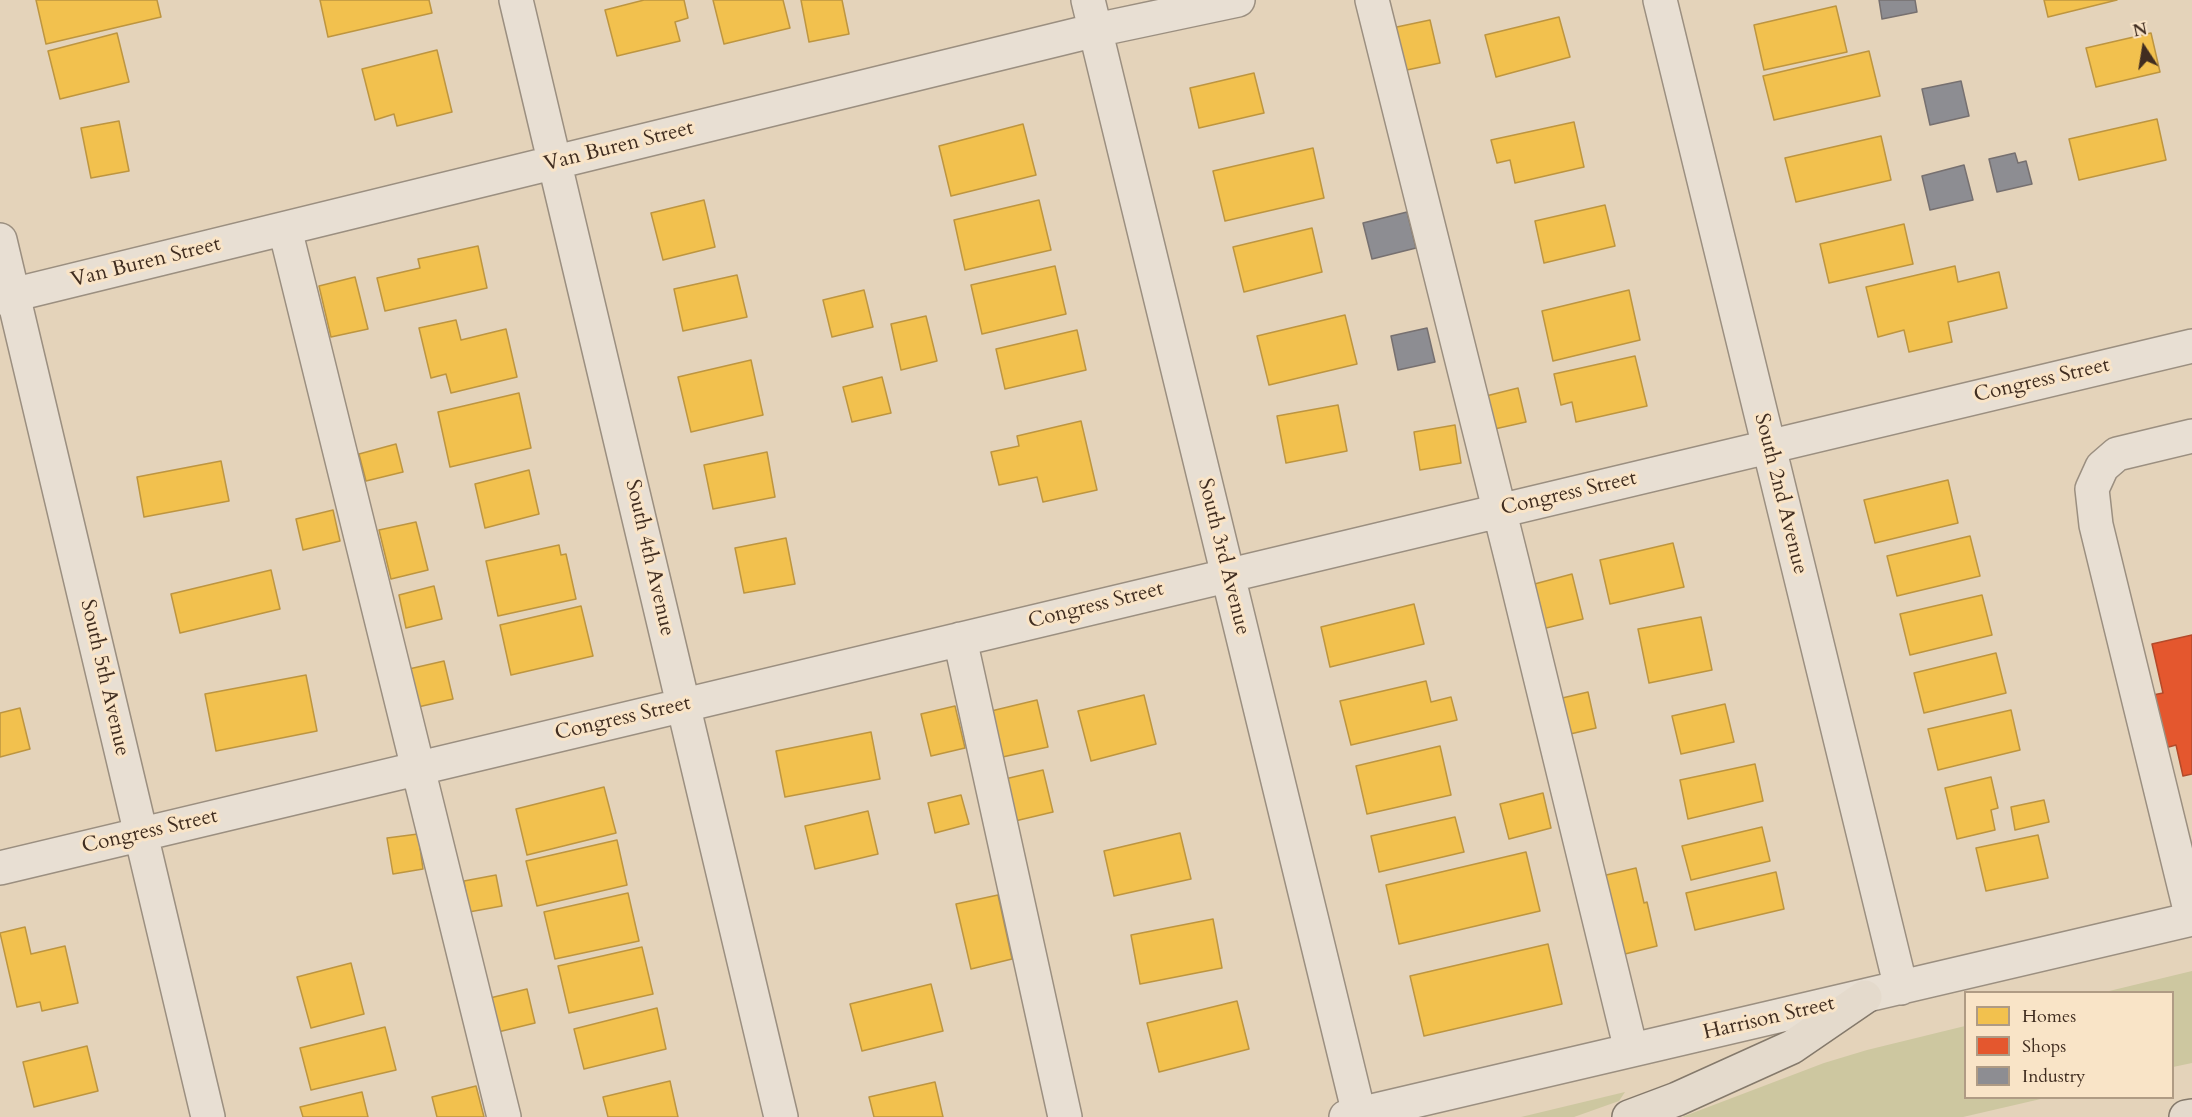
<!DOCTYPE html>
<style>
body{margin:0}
#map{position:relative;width:2192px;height:1117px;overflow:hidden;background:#e4d3ba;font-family:Cardo,serif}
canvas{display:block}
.legend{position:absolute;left:1964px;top:991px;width:210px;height:108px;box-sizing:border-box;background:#f9e4c7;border:2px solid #af9b84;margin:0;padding:8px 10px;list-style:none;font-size:18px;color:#402d20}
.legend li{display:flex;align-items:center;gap:12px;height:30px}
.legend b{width:30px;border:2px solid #af9b84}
.north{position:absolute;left:2114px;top:18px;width:60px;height:60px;-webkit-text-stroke:4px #f9e4c7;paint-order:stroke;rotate:348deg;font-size:16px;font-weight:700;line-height:24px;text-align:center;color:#402d20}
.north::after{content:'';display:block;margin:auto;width:21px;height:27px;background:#402d20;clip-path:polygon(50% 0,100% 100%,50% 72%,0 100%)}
</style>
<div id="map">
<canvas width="2192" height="1117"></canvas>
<ul class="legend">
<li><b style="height:16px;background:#f2c14e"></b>Homes</li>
<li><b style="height:16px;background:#e4572e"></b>Shops</li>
<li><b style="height:16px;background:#8d8d92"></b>Industry</li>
</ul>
<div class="north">N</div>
</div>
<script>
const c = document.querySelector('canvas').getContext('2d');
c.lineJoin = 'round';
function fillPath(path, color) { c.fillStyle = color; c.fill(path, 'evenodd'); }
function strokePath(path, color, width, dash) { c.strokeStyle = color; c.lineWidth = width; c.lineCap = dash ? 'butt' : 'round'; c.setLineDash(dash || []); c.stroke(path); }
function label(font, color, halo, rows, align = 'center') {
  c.font = font + ' Cardo,serif'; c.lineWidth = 6; c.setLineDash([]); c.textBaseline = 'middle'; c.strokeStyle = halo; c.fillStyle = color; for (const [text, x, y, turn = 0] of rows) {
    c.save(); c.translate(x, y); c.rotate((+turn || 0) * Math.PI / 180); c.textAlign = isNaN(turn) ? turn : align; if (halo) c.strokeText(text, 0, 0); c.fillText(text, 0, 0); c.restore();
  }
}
const green = new Path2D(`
 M2192,971V1063L2173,1067L2172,992H2105Z
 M1965,1026L1966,1098H2045L1963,1117H1682L1824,1063L1867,1050Z
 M1625,1092L1619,1101L1574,1117H1521Z`);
const homes = new Path2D(`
 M36,0H157L161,17L46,44Z
 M320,0H429L432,13L328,37Z
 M644,0H684L688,18L675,22L680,41L617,56L605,10Z
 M713,0H783L790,28L724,44Z
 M801,0H842L849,34L809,42Z
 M2044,0H2117L2048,17Z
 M1836,6L1847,52L1764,70L1754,25Z
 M1559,17L1570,57L1496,77L1485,35Z
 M1430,20L1440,63L1402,71L1392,28Z
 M117,33L129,82L60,99L48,51Z
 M2151,33L2160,72L2096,87L2086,48Z
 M437,50L452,112L397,126L394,114L375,120L362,69Z
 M1869,51L1880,96L1774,120L1763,76Z
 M1254,73L1264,113L1199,128L1190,88Z
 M2157,119L2166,160L2079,180L2069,139Z
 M119,121L129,171L91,178L81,128Z
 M1574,122L1584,167L1515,183L1510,160L1497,163L1491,140Z
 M1023,124L1036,175L951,196L939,146Z
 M1881,136L1891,180L1796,202L1785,158Z
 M1313,148L1324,198L1225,221L1213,171Z
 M704,200L715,247L663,260L651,213Z
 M1039,200L1051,250L965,270L954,220Z
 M1605,205L1615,246L1544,263L1535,221Z
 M1904,224L1913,264L1829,283L1820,244Z
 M1312,228L1322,272L1244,292L1233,247Z
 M478,246L487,288L385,311L377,278L420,268L418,259Z
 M1055,266L1066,314L982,334L971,285Z
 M1955,266L1958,282L1999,272L2007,308L1948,322L1952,342L1909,352L1904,330L1878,337L1866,287Z
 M737,275L747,317L683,331L674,289Z
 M355,277L368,329L331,337L319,286Z
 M864,290L873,327L832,337L823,300Z
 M1629,290L1640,340L1553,361L1542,311Z
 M1345,315L1357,364L1269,385L1257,336Z
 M926,316L937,361L901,370L891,324Z
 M456,320L461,340L506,329L517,377L451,393L446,374L431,378L419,328Z
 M1077,330L1086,370L1005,389L996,349Z
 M1635,356L1647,406L1576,422L1572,402L1561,405L1554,374Z
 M751,360L763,415L691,432L678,377Z
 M882,377L891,413L852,422L843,387Z
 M1518,388L1526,422L1490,430L1482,397Z
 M519,393L531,448L450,467L438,412Z
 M1338,405L1347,451L1286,463L1277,416Z
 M1081,421L1097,490L1043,502L1037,477L999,485L991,452L1019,446L1017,436Z
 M1455,425L1461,463L1420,470L1414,432Z
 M396,444L403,472L366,481L359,454Z
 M767,452L775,497L713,509L704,465Z
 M221,461L229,501L144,517L137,477Z
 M529,470L539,514L485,528L475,484Z
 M1948,480L1958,523L1875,543L1864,500Z
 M333,510L340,541L303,550L296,519Z
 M416,522L428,570L391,579L379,530Z
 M1970,536L1980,576L1897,596L1887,556Z
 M786,538L795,584L744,593L735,548Z
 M1673,543L1684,587L1610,604L1600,560Z
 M559,545L561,555L566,554L576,599L498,616L486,561Z
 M271,570L280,609L180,633L171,594Z
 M1572,574L1583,619L1538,630L1527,586Z
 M434,586L442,619L406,628L399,595Z
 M1982,595L1992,635L1910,655L1900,614Z
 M1414,604L1424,644L1330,667L1321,627Z
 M581,606L593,656L511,675L500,625Z
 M1701,617L1712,670L1649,683L1638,629Z
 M1996,653L2006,693L1924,713L1914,673Z
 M444,661L453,699L418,707L409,669Z
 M306,675L317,731L216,751L205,694Z
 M1426,681L1431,702L1451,697L1457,720L1351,745L1340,701Z
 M1588,692L1596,728L1566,735L1558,699Z
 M1144,695L1156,744L1091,761L1078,711Z
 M1037,700L1048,747L998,758L987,712Z
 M1725,704L1734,742L1681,754L1672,716Z
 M955,706L965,748L931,756L921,714Z
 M20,708L30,749L0,757V713Z
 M2011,710L2020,750L1938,770L1928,729Z
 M871,732L880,779L785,797L776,751Z
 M1440,746L1451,795L1367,814L1356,766Z
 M1755,764L1763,801L1688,819L1680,780Z
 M1043,770L1053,812L1015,821L1005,779Z
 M1991,777L1998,808L1991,810L1995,830L1957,839L1945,788Z
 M604,787L616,833L527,855L516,809Z
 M1543,793L1551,828L1509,839L1500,804Z
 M961,795L969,824L935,833L928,803Z
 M2044,800L2049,822L2015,830L2011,807Z
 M868,811L878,854L815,869L805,826Z
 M1455,817L1464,852L1379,872L1371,836Z
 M1762,827L1770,861L1691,880L1682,846Z
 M1180,833L1191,879L1114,896L1104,851Z
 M418,834L423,869L393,874L387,838Z
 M2038,835L2048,878L1986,891L1976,848Z
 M617,840L627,885L537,906L526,861Z
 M1526,852L1540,911L1399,944L1386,885Z
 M1636,868L1644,903L1647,902L1657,946L1621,955L1602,876Z
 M1776,872L1784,909L1695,930L1686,893Z
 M496,875L502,906L469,912L464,881Z
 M628,893L639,941L555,959L544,912Z
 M998,895L1012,959L971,969L956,904Z
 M1213,919L1222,968L1140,984L1131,935Z
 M25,927L31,954L65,946L78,1003L42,1011L40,1002L17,1007L0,933Z
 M1548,944L1562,1004L1424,1036L1410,976Z
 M642,947L653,994L569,1013L558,966Z
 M351,963L364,1014L311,1028L297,977Z
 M931,984L943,1031L862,1051L850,1004Z
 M527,989L535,1023L498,1032L490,998Z
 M1237,1001L1249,1049L1159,1072L1147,1023Z
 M657,1008L666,1049L584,1069L574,1029Z
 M385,1027L396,1070L311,1090L300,1048Z
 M87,1046L98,1091L34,1107L23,1062Z
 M670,1081L678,1117H608L603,1097Z
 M935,1082L943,1117H874L869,1097Z
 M476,1086L484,1117H437L432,1097Z
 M362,1092L368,1117H303L300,1107Z`);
const shops = new Path2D(`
 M2192,635V774L2183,776L2176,745L2165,748L2153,695L2163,693L2152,644Z`);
const industry = new Path2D(`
 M1879,0H1915L1917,12L1882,19Z
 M1961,81L1969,116L1930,125L1922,89Z
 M2015,153L2018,163L2026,161L2032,184L1997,192L1989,159Z
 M1964,165L1973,200L1930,210L1922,176Z
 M1407,212L1416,248L1372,259L1363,223Z
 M1427,328L1435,362L1398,370L1391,336Z`);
const minor = new Path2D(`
 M516,0L781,1117
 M1088,0L1359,1114
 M1372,0L1512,561L1631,1050
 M1660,0L1901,988
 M285,229L504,1117
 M0,240L208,1117
 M0,298L1096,30L1238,0
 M2192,436L2117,454L2102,467L2092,489L2096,525L2192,918
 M960,639L1065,1117
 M0,868L2192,346
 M1346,1117L2192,919`);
const highway = new Path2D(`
 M1629,1117L1677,1099L1792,1047L1865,997
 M2186,1117L2192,1116`);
const streetNames = [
 ["Van Buren Street",619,147,-14],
 ["Van Buren Street",146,263,-14],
 ["Congress Street",2042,381,-13],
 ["Congress Street",1569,494,-13],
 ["South 2nd Avenue",1780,494,76],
 ["South 3rd Avenue",1223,557,76],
 ["South 4th Avenue",649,558,77],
 ["Congress Street",1096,606,-14],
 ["South 5th Avenue",104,678,77],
 ["Congress Street",623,719,-13],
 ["Congress Street",150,832,-13],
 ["Harrison Street",1769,1019,-13]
];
fillPath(green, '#cdc7a0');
fillPath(homes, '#f2c14e');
strokePath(homes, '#bd9540', 1.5);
fillPath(shops, '#e4572e');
strokePath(shops, '#b34a2a', 1.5);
fillPath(industry, '#8d8d92');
strokePath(industry, '#767070', 1.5);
strokePath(minor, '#9b8f80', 36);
strokePath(highway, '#84796b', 36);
strokePath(minor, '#e8dfd3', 33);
strokePath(highway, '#e4dacc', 33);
label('21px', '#402d20', '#f9e4c7', streetNames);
</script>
